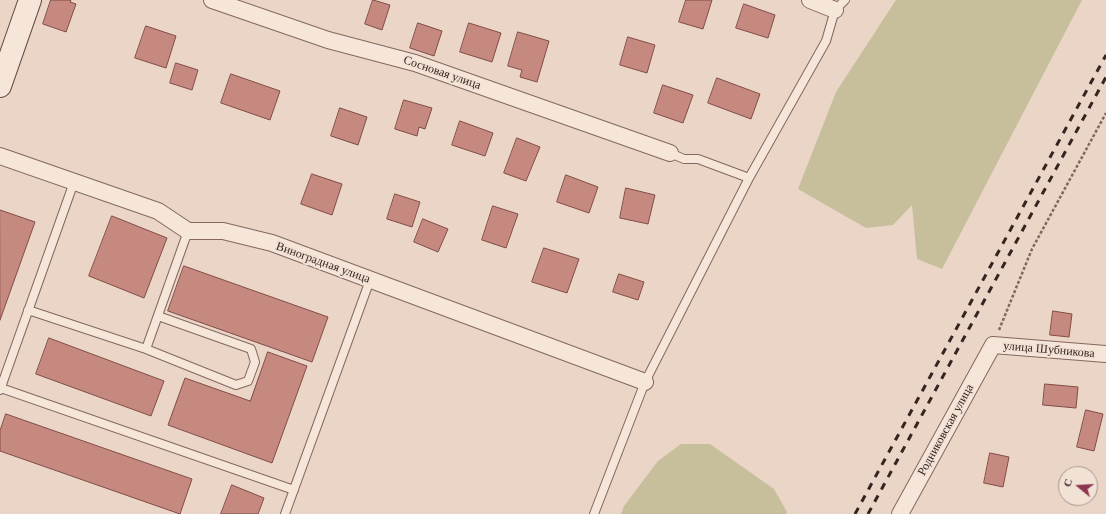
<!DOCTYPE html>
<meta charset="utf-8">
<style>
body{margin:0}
#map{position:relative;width:1106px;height:514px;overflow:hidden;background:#ead5c7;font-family:Georgia,serif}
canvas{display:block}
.north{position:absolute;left:1058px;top:466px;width:40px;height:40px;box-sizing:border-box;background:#f2e2d6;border:1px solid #a7968d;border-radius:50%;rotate:288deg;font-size:11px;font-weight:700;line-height:16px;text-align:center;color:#362420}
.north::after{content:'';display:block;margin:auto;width:14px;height:18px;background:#8d344f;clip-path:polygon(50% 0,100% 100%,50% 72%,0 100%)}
</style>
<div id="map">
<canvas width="1106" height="514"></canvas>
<div class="north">С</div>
</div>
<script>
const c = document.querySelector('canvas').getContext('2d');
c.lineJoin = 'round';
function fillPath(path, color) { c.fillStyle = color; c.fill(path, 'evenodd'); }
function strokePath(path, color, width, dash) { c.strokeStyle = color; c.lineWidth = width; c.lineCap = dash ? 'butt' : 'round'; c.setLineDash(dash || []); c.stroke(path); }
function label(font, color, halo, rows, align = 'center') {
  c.font = font + ' Georgia,serif'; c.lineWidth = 4; c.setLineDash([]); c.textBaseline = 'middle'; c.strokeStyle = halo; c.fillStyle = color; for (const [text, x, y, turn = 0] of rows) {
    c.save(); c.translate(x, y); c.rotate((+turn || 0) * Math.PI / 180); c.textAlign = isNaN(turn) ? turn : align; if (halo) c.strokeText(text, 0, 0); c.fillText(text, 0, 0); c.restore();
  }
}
const green = new Path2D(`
 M896,0H1082L942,269L917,259L912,205L893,225L866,228L798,189L836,92Z
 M681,444H710L774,489L787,512L786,514H621L624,506L658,461Z`);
const building = new Path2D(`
 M51,0H71L70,2L76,4L66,32L43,24Z
 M373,0L390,5L382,30L365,24Z
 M686,0H712L703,29L679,22Z
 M744,4L775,15L768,38L736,28Z
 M418,23L442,31L434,56L410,48Z
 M469,23L501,33L492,62L460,52Z
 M146,26L176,36L166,68L135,58Z
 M518,32L549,41L537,82L520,77L522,70L508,66Z
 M628,37L655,45L647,73L620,65Z
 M176,63L198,70L192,90L170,83Z
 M231,74L280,91L270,120L221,103Z
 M717,78L760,94L751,119L708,103Z
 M663,85L693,95L683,123L654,113Z
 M404,100L432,108L425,129L419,127L417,136L395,129Z
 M340,108L367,117L358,145L331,136Z
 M460,121L493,133L485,156L452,145Z
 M517,138L540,147L526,181L504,173Z
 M312,174L342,184L332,215L301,204Z
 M566,175L598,187L589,213L557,202Z
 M626,188L655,195L648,224L620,218Z
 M395,194L420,202L412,227L387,219Z
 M493,206L518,214L506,248L482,240Z
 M0,210L35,222L0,320Z
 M112,216L167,238L144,298L89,276Z
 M423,219L448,229L438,252L414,242Z
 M544,248L579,259L567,293L532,282Z
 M184,266L328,317L312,362L168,311Z
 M619,274L644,282L638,300L613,292Z
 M1053,311L1072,314L1069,337L1050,335Z
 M49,338L164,381L151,416L36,374Z
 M268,352L307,366L272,463L168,425L185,378L250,401Z
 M1045,384L1078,387L1076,408L1043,405Z
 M1086,410L1103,414L1094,451L1077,447Z
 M6,414L192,479L180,514L0,451V431Z
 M990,453L1009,457L1003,487L984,483Z
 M232,485L264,498L258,514H221Z`);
const path = new Path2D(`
 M999,330L1032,249L1106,113`);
const lane = new Path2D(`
 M670,153L684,159H698L749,178
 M28,310L146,349L188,231
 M146,349L236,385L248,381L255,362L251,349L158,316
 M1,388L294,490
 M0,390L74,182
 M285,514L370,280
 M594,514L645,382L749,178L826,41L835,10L845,0`);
const street = new Path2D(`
 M212,0L328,40L415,63L670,153
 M810,0L835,10
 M0,156L158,211L188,231H223L272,243L645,382
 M900,514L993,345L1106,354`);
const secondary = new Path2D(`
 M0,86L30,0`);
const rail = new Path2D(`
 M855,514L1106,55
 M868,514L1106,77`);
const streetNames = [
 ["Сосновая улица",442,73,19],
 ["Виноградная улица",323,263,20],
 ["улица Шубникова",1049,350,5],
 ["Родниковская улица",946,430,-61]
];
fillPath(green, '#c7bf9c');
fillPath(building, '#c58980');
strokePath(building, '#814c46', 1);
strokePath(lane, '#84675e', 10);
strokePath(street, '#84675e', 18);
strokePath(secondary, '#664941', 24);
strokePath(path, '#84675e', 2.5, [3, 2]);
strokePath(lane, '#f6e5d9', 8);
strokePath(street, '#f6e5d9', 16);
strokePath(secondary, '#f6e5d9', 22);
strokePath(rail, '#362420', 3, [7, 7]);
label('12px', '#362420', '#f2e2d6', streetNames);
</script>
